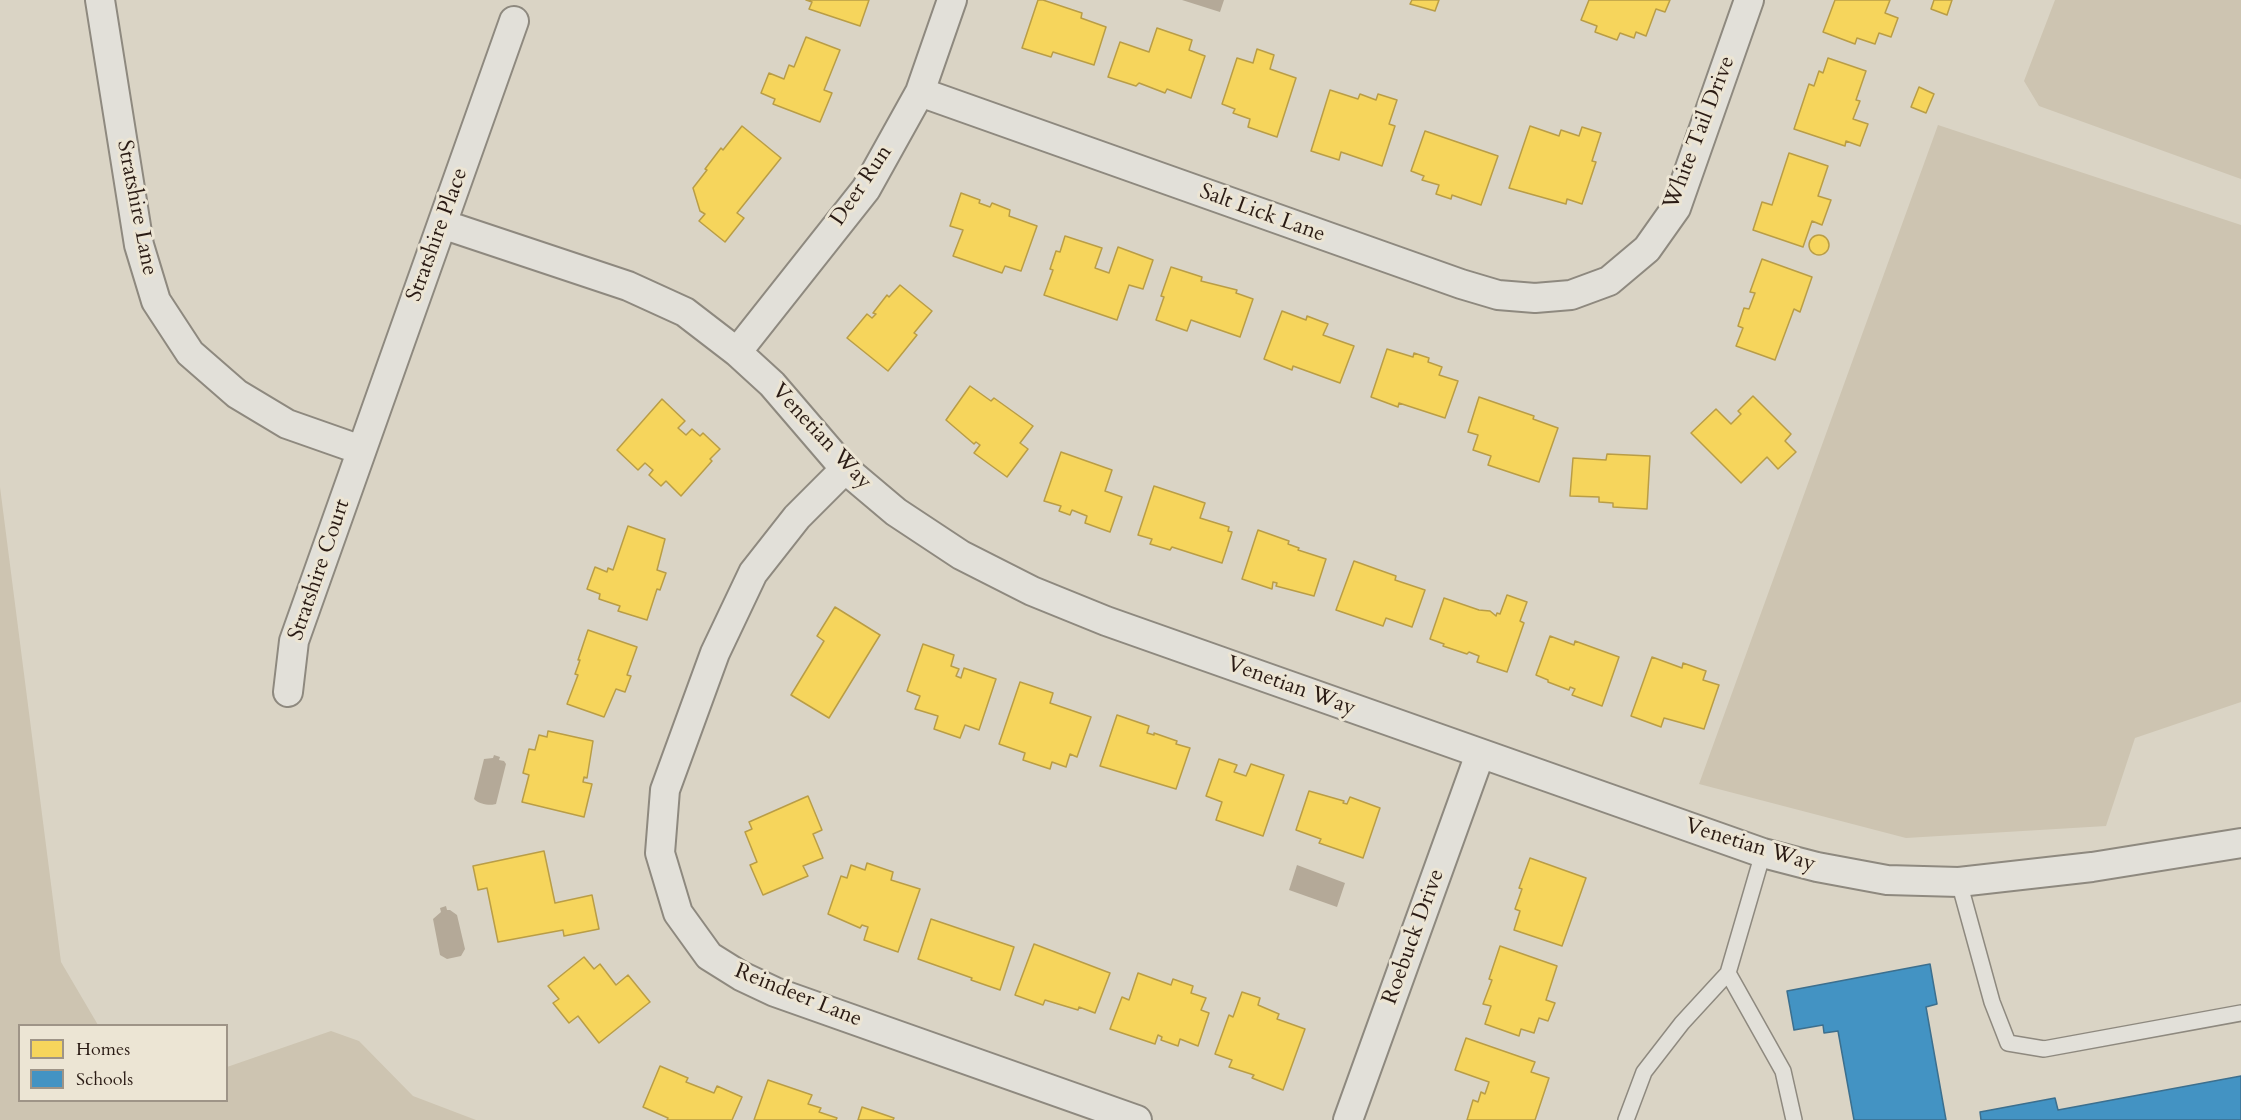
<!DOCTYPE html>
<style>
body{margin:0}
#map{position:relative;width:2241px;height:1120px;overflow:hidden;background:#dad4c5;font-family:Cardo,serif}
canvas{display:block}
.legend{position:absolute;left:18px;top:1024px;width:210px;height:78px;box-sizing:border-box;background:#ece5d4;border:2px solid #9e9487;margin:0;padding:8px 10px;list-style:none;font-size:18px;color:#2a1b14}
.legend li{display:flex;align-items:center;gap:12px;height:30px}
.legend b{width:30px;border:2px solid #9e9487}
</style>
<div id="map">
<canvas width="2241" height="1120"></canvas>
<ul class="legend">
<li><b style="height:16px;background:#f6d55c"></b>Homes</li>
<li><b style="height:16px;background:#4393c3"></b>Schools</li>
</ul>
</div>
<script>
const c = document.querySelector('canvas').getContext('2d');
c.lineJoin = 'round';
function fillPath(path, color) { c.fillStyle = color; c.fill(path, 'evenodd'); }
function strokePath(path, color, width, dash) { c.strokeStyle = color; c.lineWidth = width; c.lineCap = dash ? 'butt' : 'round'; c.setLineDash(dash || []); c.stroke(path); }
function label(font, color, halo, rows, align = 'center') {
  c.font = font + ' Cardo,serif'; c.lineWidth = 6; c.setLineDash([]); c.textBaseline = 'middle'; c.strokeStyle = halo; c.fillStyle = color; for (const [text, x, y, turn = 0] of rows) {
    c.save(); c.translate(x, y); c.rotate((+turn || 0) * Math.PI / 180); c.textAlign = isNaN(turn) ? turn : align; if (halo) c.strokeText(text, 0, 0); c.fillText(text, 0, 0); c.restore();
  }
}
const green = new Path2D(`
 M2055,0H2241V179L2039,106L2024,81Z
 M1938,125L2241,225V702L2135,738L2106,826L1906,838L1699,784Z
 M0,487L61,962L98,1025L20,1026V1100H226L227,1067L331,1031L359,1041L413,1096L476,1120H0Z`);
const water = new Path2D(`
 M1182,0H1224L1220,12Z
 M494,755L500,757L499,760L504,761L506,764L496,804C491,806 478,804 474,799L484,759L493,758Z
 M1297,865L1345,883L1337,907L1289,890Z
 M446,906L447,910H450L457,915L465,949L461,956L447,959L440,955L433,919L441,912L440,908Z`);
const homes = new Path2D(`
 M806,0H869L860,26L809,9L812,2Z
 M1038,0H1043L1082,13L1081,18L1106,27L1094,65L1053,52L1051,57L1022,48Z
 M1412,0H1439L1435,11L1410,4Z
 M1589,0H1670L1665,12L1656,9L1646,36L1636,32L1634,38L1620,33L1617,40L1595,32L1597,26L1581,20Z
 M1835,0H1890L1885,13L1898,18L1891,37L1879,33L1875,44L1857,38L1855,44L1823,32Z
 M1934,0H1952L1947,15L1931,9Z
 M1157,28L1192,40L1189,50L1205,56L1191,98L1167,89L1165,93L1139,83L1136,86L1108,77L1120,42L1149,52Z
 M806,37L840,50L824,90L832,93L820,122L773,104L775,99L761,93L769,73L784,79L789,65L794,67Z
 M1257,49L1274,55L1270,69L1296,78L1277,137L1248,127L1250,119L1233,113L1235,109L1222,104L1237,58L1253,63Z
 M1828,58L1866,71L1856,100L1860,101L1853,119L1868,124L1860,146L1846,141L1845,146L1794,129L1809,84L1814,86L1819,71L1823,73Z
 M1919,87L1934,94L1926,113L1911,107Z
 M1330,90L1358,99L1360,94L1376,100L1378,94L1397,100L1389,124L1395,126L1382,166L1341,152L1339,160L1311,151Z
 M742,126L781,158L737,213L744,218L725,242L699,221L705,214L700,211L693,188L707,170L705,169L721,148L723,150Z
 M1530,126L1559,136L1561,130L1579,136L1582,127L1601,133L1592,161L1596,162L1582,204L1567,199L1566,204L1509,188Z
 M1425,131L1498,156L1481,205L1452,195L1451,199L1436,194L1439,185L1422,180L1424,176L1411,171Z
 M1789,153L1828,166L1818,196L1831,200L1822,225L1812,221L1803,247L1753,230L1762,202L1772,205Z
 M961,193L980,200L979,203L990,207L992,203L1010,210L1009,216L1037,226L1021,271L1005,266L1002,273L953,256L963,230L950,226Z
 M1809 245a10 10 0 1 1 20 0a10 10 0 1 1-20 0Z
 M1065,236L1102,248L1095,268L1109,273L1118,247L1153,260L1143,289L1129,285L1117,320L1044,295L1053,270L1050,269L1056,251L1060,252Z
 M1762,259L1812,277L1800,312L1794,309L1775,360L1736,346L1743,328L1738,326L1744,308L1749,309L1755,293L1750,292Z
 M1171,267L1202,277L1201,281L1237,290L1236,293L1253,299L1240,337L1191,320L1187,331L1156,320L1164,297L1161,296Z
 M900,285L932,311L914,333L917,335L888,371L847,338L867,314L872,318L876,314L873,313L887,295L889,297Z
 M1282,311L1306,320L1307,316L1328,324L1323,335L1354,346L1340,383L1293,366L1292,370L1264,359Z
 M1387,349L1413,357L1414,353L1429,358L1428,362L1442,367L1439,375L1458,381L1445,418L1399,403L1398,407L1371,397Z
 M970,386L991,401L994,398L1033,426L1020,443L1028,449L1007,477L974,453L980,445L976,442L974,444L946,420Z
 M1753,396L1791,434L1785,441L1796,452L1778,469L1767,457L1741,483L1691,433L1716,409L1731,424L1741,414L1738,411Z
 M1479,397L1534,416L1533,419L1558,428L1539,482L1488,465L1491,456L1473,450L1478,435L1468,432Z
 M662,399L685,421L678,428L686,435L692,429L700,436L703,433L720,449L710,459L712,461L681,496L666,481L661,486L649,475L653,470L645,463L638,470L617,450Z
 M1061,452L1112,470L1105,491L1122,497L1110,532L1085,523L1087,516L1072,510L1070,515L1059,511L1061,506L1044,501Z
 M1607,454L1650,456L1647,509L1613,507V503L1599,502V497L1570,496L1573,458L1606,460Z
 M1154,486L1205,503L1200,518L1229,527L1228,531L1232,532L1222,563L1172,547L1170,550L1150,544L1152,539L1138,535Z
 M628,526L665,539L657,570L666,573L660,590L657,589L647,620L618,611L620,606L599,599L600,594L587,589L595,567L607,572L608,568L613,570Z
 M1258,530L1289,541L1288,544L1299,548L1298,550L1326,559L1314,596L1276,586L1277,583L1273,582L1272,589L1242,579Z
 M1354,561L1396,576L1395,580L1425,590L1412,627L1386,618L1383,626L1336,610Z
 M1507,595L1527,602L1520,621L1524,623L1507,672L1477,662L1479,656L1469,652L1467,654L1443,646L1444,644L1430,639L1444,598L1479,610L1490,611L1496,616L1497,613L1500,614Z
 M835,607L880,635L829,718L791,695L824,641L817,636Z
 M588,630L637,647L627,675L631,676L625,692L616,689L604,717L567,704L578,675L575,674L580,660H578Z
 M1550,636L1574,645L1575,641L1619,657L1602,706L1572,695L1575,689L1570,687L1569,690L1548,682V680L1536,675Z
 M923,644L954,655L951,666L959,669L956,676L961,678L964,668L996,679L979,730L965,725L960,738L934,729L938,716L915,709L920,696L907,691Z
 M1652,657L1682,668L1683,663L1706,671L1703,680L1719,685L1704,729L1664,718L1661,727L1631,716Z
 M1020,682L1053,693L1050,703L1091,717L1077,757L1070,754L1066,767L1052,762L1050,769L1023,760L1025,753L999,744Z
 M1117,715L1149,726L1147,733L1154,735V733L1177,741L1176,744L1190,748L1176,789L1100,766Z
 M548,731L593,741L587,778L584,777L583,782L592,784L584,817L522,802L529,775L523,773L529,749L535,750L539,735L547,737Z
 M1219,759L1237,765L1234,772L1246,776L1251,764L1284,775L1263,836L1216,820L1222,802L1206,796Z
 M1309,791L1344,801L1343,803L1347,804L1350,797L1380,808L1363,858L1319,843L1321,839L1296,830Z
 M808,796L822,830L813,834L823,858L803,866L808,876L763,895L750,865L757,862L745,832L752,829L749,822Z
 M544,851L555,903L592,895L599,929L564,936L563,930L498,942L487,888L478,890L473,866Z
 M1530,858L1586,878L1562,946L1514,930L1520,911L1515,909L1522,889L1519,888Z
 M867,863L893,872L891,880L920,889L898,952L864,940L868,927L862,925L860,928L828,914L841,876L847,878L851,865L865,870Z
 M931,919L1014,947L1000,990L971,980L972,978L918,959Z
 M1034,944L1110,973L1095,1013L1079,1007L1078,1010L1045,1000L1043,1005L1015,995Z
 M1500,946L1557,966L1546,1000L1555,1003L1548,1021L1539,1018L1534,1033L1521,1029L1519,1036L1485,1024L1491,1006L1483,1004L1492,980L1489,979Z
 M584,957L594,969L600,964L616,985L628,975L650,1002L599,1043L578,1016L569,1023L553,1003L559,999L548,986Z
 M1138,973L1171,985L1173,979L1193,986L1191,993L1206,998L1201,1010L1209,1013L1198,1046L1180,1039L1178,1046L1161,1040L1162,1037L1158,1035L1155,1044L1110,1029L1122,997L1129,1000Z
 M1242,992L1260,998L1258,1005L1279,1014L1277,1019L1305,1029L1283,1090L1252,1078L1254,1075L1229,1067L1232,1060L1215,1054L1229,1015L1233,1017Z
 M1466,1038L1535,1062L1531,1072L1549,1078L1535,1120H1467L1473,1100L1478,1102L1481,1092L1485,1094L1489,1082L1455,1070Z
 M660,1066L688,1078L686,1082L714,1093L717,1086L742,1097L732,1120H667L668,1118L643,1107Z
 M768,1080L812,1095L808,1104L821,1108L819,1112L837,1118L836,1120H754Z
 M862,1107L894,1118L893,1120H858Z`);
const schools = new Path2D(`
 M1930,964L1937,1004L1926,1007L1946,1120H1854L1838,1031L1824,1033L1823,1025L1794,1030L1787,991Z
 M2241,1076V1120H1981L1980,1112L2055,1098L2058,1110Z`);
const service = new Path2D(`
 M1959,882L1992,1002L2008,1043L2044,1049L2241,1013
 M1728,973L1783,1071L1794,1120
 M1626,1120L1644,1072L1682,1023L1728,973L1763,853`);
const minor = new Path2D(`
 M100,0L139,245L156,301L190,353L237,394L287,424L361,450
 M920,92L1461,284L1498,295L1535,298L1571,295L1609,281L1647,249L1676,208L1749,0
 M442,224L628,286L685,312L737,352L772,384L845,469L896,512L961,555L1032,591L1106,621L1763,853L1817,867L1887,880L1959,882L2092,867L2241,843
 M737,352L866,189L920,92L952,0
 M845,469L797,517L753,573L715,653L665,790L660,853L678,913L709,956L741,976L775,992L1137,1120
 M288,692L294,641L514,21
 M1348,1120L1480,754`);
const streetNames = [
 ["White Tail Drive",1700,133,-69],
 ["Deer Run",862,186,-56],
 ["Stratshire Lane",136,208,79],
 ["Salt Lick Lane",1262,214,20],
 ["Stratshire Place",438,235,-70],
 ["Venetian Way",821,437,47],
 ["Stratshire Court",320,570,-71],
 ["Venetian Way",1291,687,20],
 ["Venetian Way",1750,846,17],
 ["Roebuck Drive",1414,937,-70],
 ["Reindeer Lane",798,996,22]
];
fillPath(green, '#cdc4b1');
fillPath(water, '#b4a998');
fillPath(homes, '#f6d55c');
strokePath(homes, '#b99d46', 1.5);
fillPath(schools, '#4393c3');
strokePath(schools, '#3c6f8e', 1.5);
strokePath(service, '#8e897f', 18);
strokePath(minor, '#8e897f', 32);
strokePath(service, '#e2e0d9', 15);
strokePath(minor, '#e2e0d9', 28);
label('22px', '#2a1b14', '#ece5d4', streetNames);
</script>
